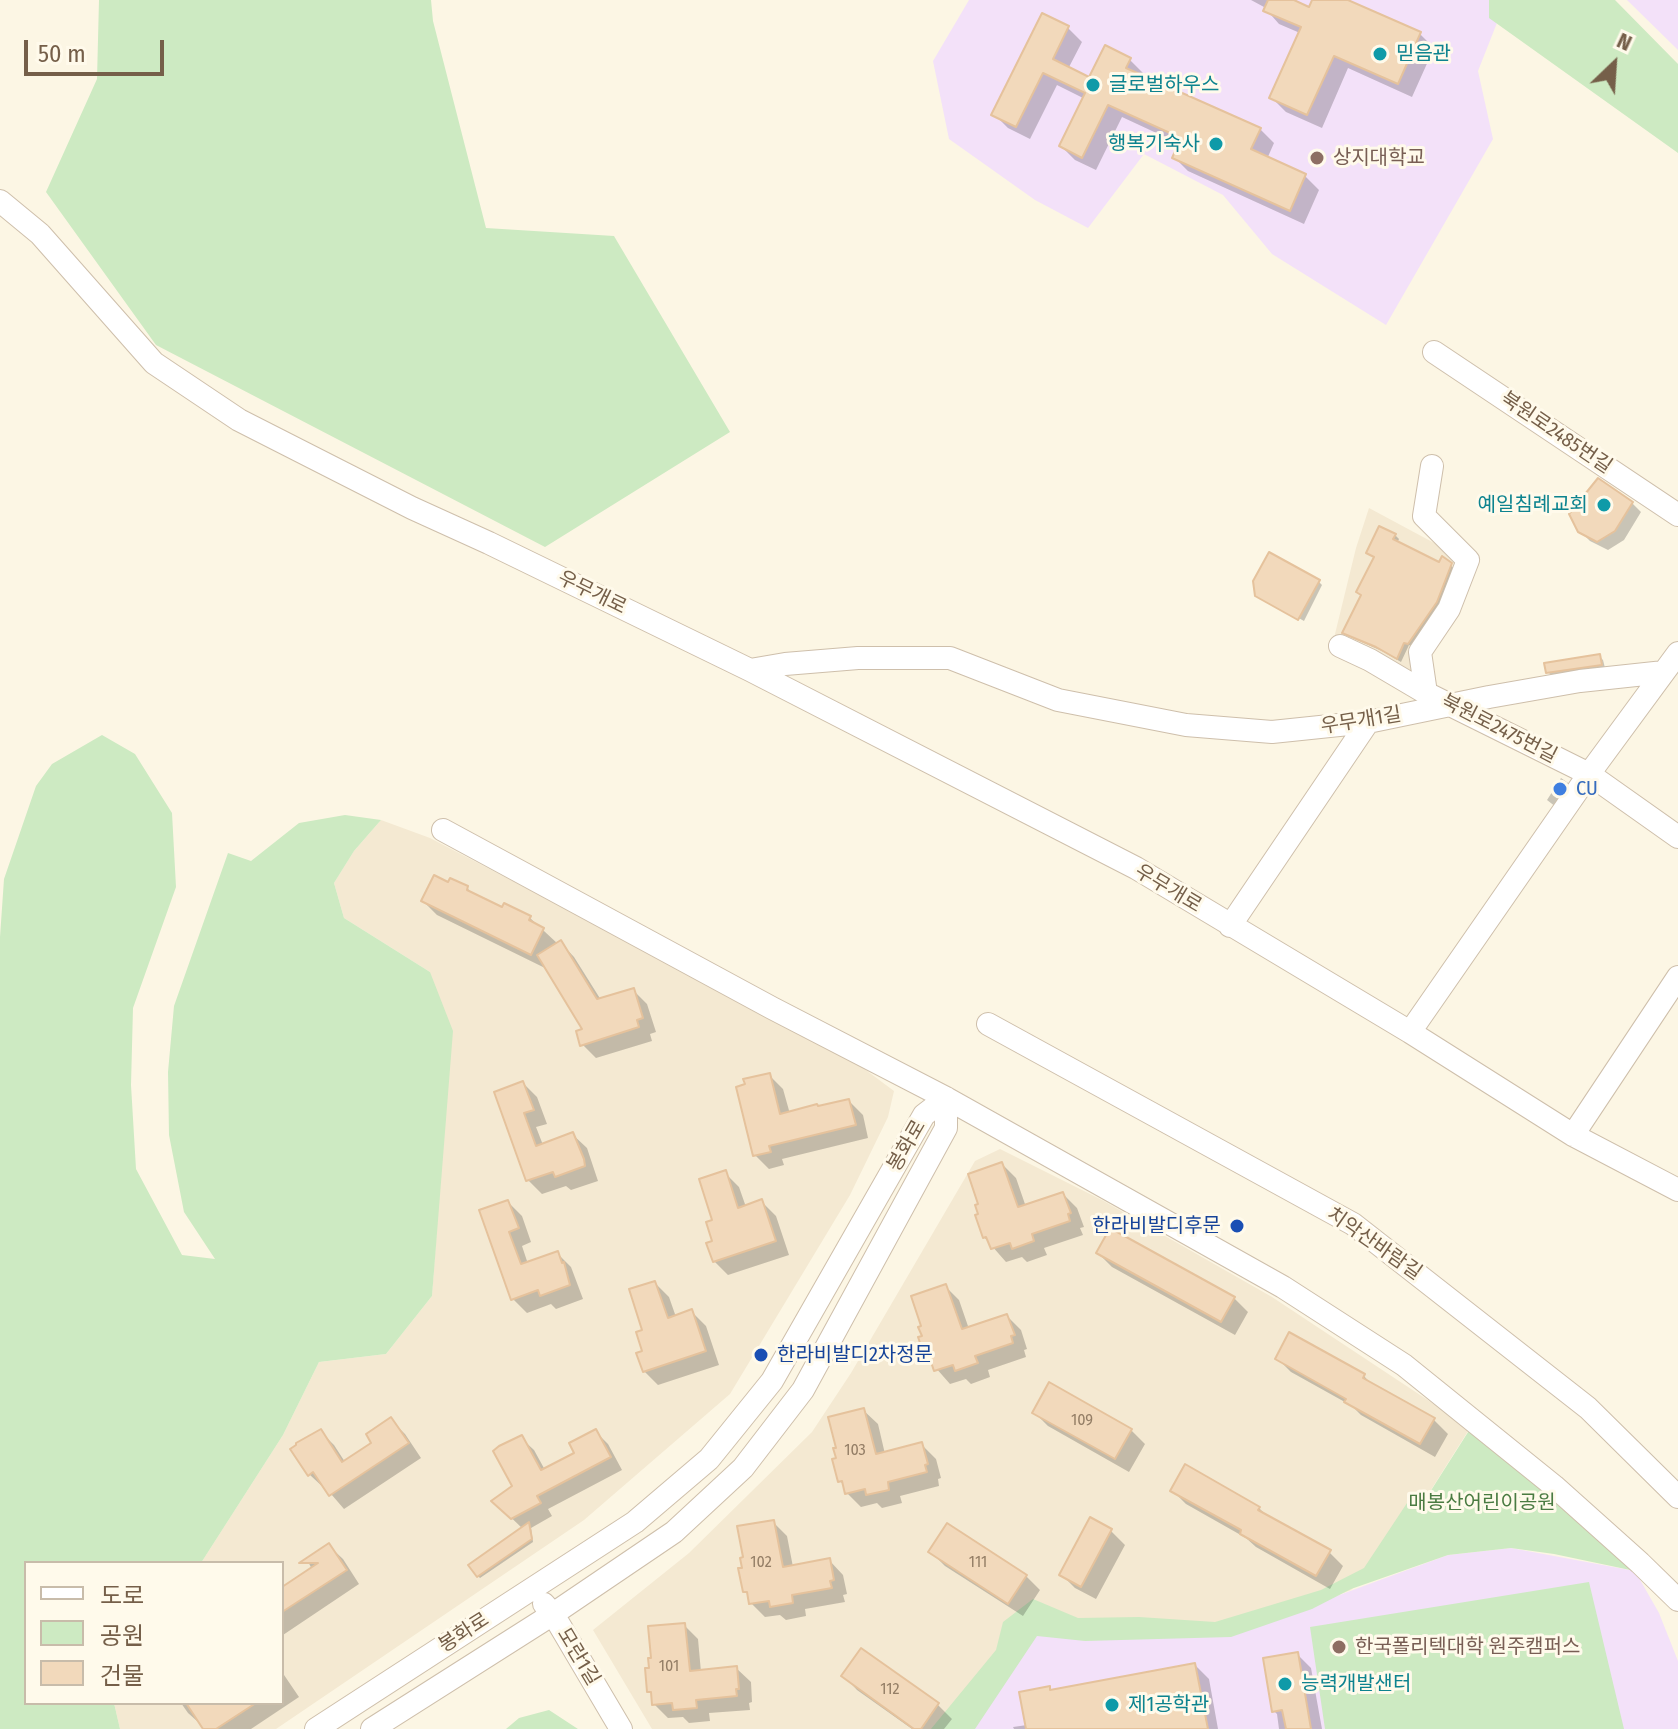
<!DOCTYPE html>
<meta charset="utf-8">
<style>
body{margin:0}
#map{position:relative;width:1678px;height:1729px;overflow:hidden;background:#fcf6e4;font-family:"Fira Sans Condensed","Noto Sans KR",sans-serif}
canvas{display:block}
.legend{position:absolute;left:24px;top:1561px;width:260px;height:144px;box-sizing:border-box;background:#fffaeb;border:2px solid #c8bcaa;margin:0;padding:10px 14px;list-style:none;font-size:24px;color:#755f49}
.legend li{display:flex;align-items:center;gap:16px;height:40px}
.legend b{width:40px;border:2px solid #c8bcaa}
.north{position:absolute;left:1574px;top:24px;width:80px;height:80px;-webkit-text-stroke:6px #fffaeb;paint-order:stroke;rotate:25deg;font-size:22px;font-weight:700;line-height:32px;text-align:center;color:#755f49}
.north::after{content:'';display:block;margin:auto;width:28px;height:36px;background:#755f49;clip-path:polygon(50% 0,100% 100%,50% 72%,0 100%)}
.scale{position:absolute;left:24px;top:40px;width:140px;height:36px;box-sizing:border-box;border:4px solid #755f49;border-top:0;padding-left:10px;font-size:24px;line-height:28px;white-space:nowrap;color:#755f49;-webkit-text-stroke:6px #fffaeb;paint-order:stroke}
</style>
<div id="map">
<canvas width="1678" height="1729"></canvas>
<ul class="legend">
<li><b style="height:10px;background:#fff"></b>도로</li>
<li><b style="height:22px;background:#cdeac2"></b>공원</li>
<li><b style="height:22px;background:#f2d9bb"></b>건물</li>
</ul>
<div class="north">N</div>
<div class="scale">50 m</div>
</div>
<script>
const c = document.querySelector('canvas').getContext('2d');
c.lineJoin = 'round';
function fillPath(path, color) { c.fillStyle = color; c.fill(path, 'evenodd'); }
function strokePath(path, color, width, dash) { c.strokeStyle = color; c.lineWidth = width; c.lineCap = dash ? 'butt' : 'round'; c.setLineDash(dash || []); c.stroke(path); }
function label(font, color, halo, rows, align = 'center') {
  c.font = font + ' "Fira Sans Condensed","Noto Sans KR",sans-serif'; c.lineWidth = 6; c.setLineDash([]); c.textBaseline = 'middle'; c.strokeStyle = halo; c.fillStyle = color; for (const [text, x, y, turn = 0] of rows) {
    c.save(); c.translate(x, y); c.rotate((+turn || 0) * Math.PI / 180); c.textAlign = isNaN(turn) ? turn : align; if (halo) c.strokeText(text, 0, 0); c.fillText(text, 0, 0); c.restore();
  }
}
const residential = new Path2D(`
 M1369,508L1464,559L1419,685L1339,642L1335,634L1356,548Z
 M381,820L430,838L843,1053L894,1091L888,1117L850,1195L730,1394L584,1520L276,1729H120L114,1703H282V1563H201L283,1435L319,1362L386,1354L432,1296L440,1182L430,972L344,918L334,883L354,851Z
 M1000,1149L1102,1200L1272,1297L1470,1428L1393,1550L1351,1590L1296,1611L954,1729H652L593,1630L689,1553L812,1432L851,1373L975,1161Z`);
const education = new Path2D(`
 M969,0H1506L1478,71L1493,139L1386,325L1272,254L1223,195L1144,154L1088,228L1035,200L949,139L933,61Z
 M1627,0H1678V50Z
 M1511,1548L1635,1571L1659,1613L1678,1661V1729H954L1031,1609L1096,1628L1217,1634L1296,1611L1448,1555Z`);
const green = new Path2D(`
 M99,0H431L433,21L486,228L614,236L730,432L545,547L156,345L46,192L97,79Z
 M1489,0H1615L1678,64V153L1489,18Z
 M102,735L135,754L172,813L176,887L133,1008L131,1085L136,1169L182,1255L215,1259L184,1212L169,1135L168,1072L174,1006L228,853L251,861L299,823L345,815L381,820L354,851L334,883L344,918L430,972L453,1031L432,1296L386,1354L319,1362L283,1435L201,1563H26V1703H114L120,1729H0V937L4,879L36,786L52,764Z
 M1470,1429L1635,1571L1554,1554L1511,1548L1448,1555L1351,1589L1312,1609L1231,1637L1085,1641L1037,1636L975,1729H931L996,1650L1003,1622L1033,1599L1078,1618L1139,1617L1215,1622L1321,1590L1364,1568L1407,1503H1423Z
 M1589,1582L1624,1729H1325L1310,1627Z
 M549,1710L578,1729H506L519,1718Z`);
const shadow = new Path2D(`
 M1251,0H1289L1310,9L1314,0H1343L1420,34L1434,48L1412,97L1348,68L1322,128L1286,112L1272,98L1300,33L1279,24L1264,7Z
 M1068,28L1082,42L1068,69L1090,79L1130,60L1144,74L1142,77L1260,129L1274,143L1267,159L1305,176L1319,190L1304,224L1188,171L1174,157L1180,144L1122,117L1096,170L1075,160L1061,146L1085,99L1057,85L1030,139L1008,128L994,114Z
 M1632,503L1641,512L1624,540L1608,550L1590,541L1580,531Z
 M1395,535L1399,539L1397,543L1440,565H1450L1455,569L1440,607L1413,647L1409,645L1401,662L1382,651L1348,636L1345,632L1362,596L1375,558L1368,552Z
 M1318,581L1322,585L1304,621L1257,595Z
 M1599,656L1603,660L1605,668L1552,676L1548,672Z
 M1561,778L1571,785L1556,807L1547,800Z
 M449,885L467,888L476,897L530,918L558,944L561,943L574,957L601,1000L633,990L647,1004L656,1032L650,1034L652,1041L596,1058L582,1044L585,1030L545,968L437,915L423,901Z
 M769,1075L783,1089L790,1114L849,1101L863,1115L868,1138L782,1159L784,1165L769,1169L755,1155Z
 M523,1083L537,1097L547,1124L536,1127L543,1145L572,1134L587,1148L598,1181L571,1190L566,1186L542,1194L528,1180L496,1093Z
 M1002,1164L1016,1178L1026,1207L1063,1194L1077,1208L1084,1227L1080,1228L1083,1235L1044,1248L1047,1255L1027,1262L1022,1257L1006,1262L984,1237Z
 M725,1173L739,1187L746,1207L762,1202L776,1216L789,1255L728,1275L714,1261V1242Z
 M508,1202L522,1216L531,1242L522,1246L528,1264L557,1253L571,1267L583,1299L556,1309L551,1304L527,1313L513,1299L481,1211Z
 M1098,1253L1234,1298L1248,1312L1235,1335L1112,1267Z
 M655,1283L669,1297L676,1317L692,1312L706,1326L719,1365L658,1385L644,1371V1331Z
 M945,1286L959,1300L969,1329L1007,1316L1021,1330L1027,1349L1024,1350L1026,1357L988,1370L990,1377L971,1384L966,1379L950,1384L928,1359L924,1337Z
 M1277,1358L1364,1376L1373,1386L1434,1420L1448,1434L1435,1457L1361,1415L1352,1406L1291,1372Z
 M863,1410L878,1424L885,1454L922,1445L936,1459L941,1478L938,1479L939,1486L900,1496L902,1503L882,1508L877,1503L861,1507L847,1493L846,1487L840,1481L835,1460Z
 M1034,1412L1131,1430L1145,1444L1129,1472L1048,1426Z
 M391,1420L405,1434L421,1458L344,1509L325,1487L324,1488L310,1475L320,1431L334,1445L345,1462L374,1443Z
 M596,1432L608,1444L622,1470L548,1509L552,1516L531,1528L533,1542L480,1578L478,1576L523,1529L494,1501L514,1487L521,1438L534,1450L545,1470L577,1454Z
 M1172,1490L1259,1508L1269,1518L1329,1552L1343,1566L1330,1589L1256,1547L1246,1538L1186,1504Z
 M1091,1520L1111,1531L1125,1545L1096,1599L1075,1588L1061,1574Z
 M773,1522L787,1536L793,1567L829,1560L843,1575L847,1594L843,1595L845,1602L805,1609L806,1616L786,1620L780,1615L765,1617L751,1603L750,1596L745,1591Z
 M329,1546L343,1559L359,1584L283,1635L282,1589L312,1569L307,1560Z
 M931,1552L1026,1576L1040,1590L1023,1616L945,1566Z
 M684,1625L698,1639L701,1672L736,1668L751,1682L752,1702L749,1703L750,1710L709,1713L710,1721L689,1723L683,1717L668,1718L654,1704V1696L649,1691Z
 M1297,1654L1311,1668L1322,1729H1279L1277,1714L1274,1711Z
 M1195,1665L1209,1679L1218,1729H1014L1013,1727L1027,1725L1049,1689L1052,1692Z
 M282,1672L299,1697L251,1729H206L188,1713L181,1703H282Z
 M844,1676L938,1705L952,1719L944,1729H912L857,1690Z`);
const building = new Path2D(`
 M1268,0H1294L1309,7L1312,0H1348L1421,32L1398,84L1334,56L1307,115L1269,98L1301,27L1263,11Z
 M1042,13L1069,26L1053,59L1089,77L1105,45L1131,58L1126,68L1261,128L1251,149L1306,174L1290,211L1172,158L1181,138L1108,105L1082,158L1059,146L1085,93L1043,73L1016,127L991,115Z
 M1598,478L1633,502L1615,531L1597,542L1578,532L1569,514Z
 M1379,526L1396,534L1393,539L1439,562L1442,556L1452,563L1437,602L1408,644L1404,643L1397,659L1376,647L1342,633L1361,595L1356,592L1374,557L1366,553Z
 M1269,552L1320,580L1298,620L1255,596L1253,581Z
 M1600,654L1602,665L1546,673L1544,663Z
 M434,875L448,882L450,878L468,886L467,890L502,907L504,903L531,916L529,920L544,928L531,955L421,901Z
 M561,940L597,999L634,988L643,1018L637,1020L639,1027L580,1046L576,1031L582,1029L537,955Z
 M770,1073L780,1114L817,1104L818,1106L849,1099L856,1125L769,1146L771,1152L753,1156L736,1087L745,1084L743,1079Z
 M523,1081L534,1110L524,1113L536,1146L573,1132L584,1159L585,1166L555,1177L553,1172L526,1181L494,1092Z
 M1002,1162L1018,1207L1063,1192L1071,1213L1068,1214L1070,1221L1032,1234L1034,1241L1012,1249L1010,1243L991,1249L986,1237L983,1238L975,1215L978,1214L975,1205L978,1204L968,1174Z
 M726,1170L738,1208L762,1199L776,1241L713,1262L706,1243L712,1241L706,1222L712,1220L699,1179Z
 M508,1200L519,1228L509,1232L521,1264L558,1251L562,1263L564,1262L570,1285L540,1296L538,1290L511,1300L479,1210Z
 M1110,1228L1235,1297L1221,1322L1096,1253Z
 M655,1281L668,1318L692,1309L706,1351L643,1372L636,1353L642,1351L636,1332L642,1330L629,1289Z
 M946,1284L962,1329L1007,1314L1015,1335L1011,1336L1013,1343L975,1356L978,1363L955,1371L953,1365L934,1371L930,1359L926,1360L918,1337L922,1336L918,1327L921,1326L911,1296Z
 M1289,1332L1365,1374L1363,1378L1435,1418L1420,1444L1344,1402L1346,1399L1275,1359Z
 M1049,1382L1132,1429L1115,1459L1032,1413Z
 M864,1408L876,1454L922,1442L928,1464L925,1465L927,1472L888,1482L889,1490L866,1495L865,1489L845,1494L842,1481L838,1482L832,1459L836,1458L833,1448H836L828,1417Z
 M391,1417L409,1443L329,1496L313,1472L308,1476L290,1449L296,1445V1443L321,1429L342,1462L371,1443L366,1434Z
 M596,1429L611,1457L537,1496L541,1503L511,1519L491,1501L512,1486L493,1451L499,1446L522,1435L541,1470L574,1453L569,1443Z
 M1185,1464L1260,1507L1258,1510L1331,1550L1316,1576L1240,1534L1241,1530L1170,1491Z
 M1090,1517L1112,1529L1081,1587L1059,1575Z
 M774,1520L783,1567L830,1558L834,1580L830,1581L832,1588L792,1595L793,1603L770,1607L769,1601L749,1604L747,1592H743L738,1568H742L740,1558L743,1557L737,1526Z
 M529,1522L532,1539L477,1577L468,1565Z
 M947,1523L1027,1575L1008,1604L928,1552Z
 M329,1543L347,1570L282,1612V1587L318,1563H299Z
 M685,1623L690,1671L737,1666L739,1689H736L737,1696L696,1700L697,1708L673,1710L672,1703L652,1705L651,1692H647L645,1668H649L648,1658H651L648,1626Z
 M861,1648L939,1703L921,1729H914L841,1676Z
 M1298,1652L1311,1729H1286L1282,1710L1272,1712L1263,1658Z
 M1195,1663L1208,1729H1026L1019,1692L1050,1686V1690Z
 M186,1703H256L216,1729H203Z`);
const minor = new Path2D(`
 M0,201L40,234L154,363L239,420L412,508L489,543L750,670L1136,868L1410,1032L1573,1135L1678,1190
 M1434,352L1678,515
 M1432,466L1424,516L1468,560L1449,609L1420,652L1426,693L1589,774L1678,837
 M1340,646L1370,660L1426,693
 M750,670L785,664L858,658H950L1058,700L1186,725L1272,732L1368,722L1489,697L1580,681L1664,672
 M443,830L772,1008L946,1098L1283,1287L1404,1365L1554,1486L1640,1563L1678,1600
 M1230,926L1368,722
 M988,1024L1353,1224L1588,1408L1678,1497
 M1410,1032L1589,774L1678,653
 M1573,1135L1678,977
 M544,1604L553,1614L621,1729
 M316,1729L635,1522L709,1459L772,1381L924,1115L946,1098
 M372,1729L553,1614L674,1532L743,1468L803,1390L946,1128V1098`);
const markers = [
 [1380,54,8,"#0f9aa8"],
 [1093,85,8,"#0f9aa8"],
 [1216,144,8,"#0f9aa8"],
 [1317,158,8,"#8d6e63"],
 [1604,505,8,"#0f9aa8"],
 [1560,789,8,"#3f7fe0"],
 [1237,1226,8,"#1a4fb4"],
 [761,1355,8,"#1a4fb4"],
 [1339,1647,8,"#8d6e63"],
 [1285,1684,8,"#0f9aa8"],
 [1112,1705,8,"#0f9aa8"]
];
const numberNames = [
 ["109",1082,1421],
 ["103",855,1451],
 ["102",761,1563],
 ["111",978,1563],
 ["101",669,1667],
 ["112",890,1690]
];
const cultureNames = [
 ["믿음관",1396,54],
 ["글로벌하우스",1109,85],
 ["행복기숙사",1200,144,"right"],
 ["예일침례교회",1588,505,"right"],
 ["능력개발샌터",1301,1684],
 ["제1공학관",1128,1705]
];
const educationNames = [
 ["상지대학교",1333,158],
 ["한국폴리텍대학 원주캠퍼스",1355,1647]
];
const streetNames = [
 ["북원로2485번길",1556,433,34],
 ["우무개로",592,593,26],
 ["우무개1길",1361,721,-9],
 ["북원로2475번길",1499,729,27],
 ["우무개로",1168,889,31],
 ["봉화로",907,1146,-60],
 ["치악산바람길",1374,1244,35],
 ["봉화로",464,1633,-33],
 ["모란1길",578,1657,59]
];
const shopNames = [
 ["CU",1576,789]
];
const transitNames = [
 ["한라비발디후문",1221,1226],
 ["한라비발디2차정문",777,1355,"left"]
];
const parkNames = [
 ["매봉산어린이공원",1482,1503]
];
fillPath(residential, '#f4e9d2');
fillPath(education, '#f3e1f9');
fillPath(green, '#cdeac2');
fillPath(shadow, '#0003');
fillPath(building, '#f2d9bb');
strokePath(building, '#e5c29c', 2);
strokePath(minor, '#cebfab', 24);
strokePath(minor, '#fff', 22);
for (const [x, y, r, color] of markers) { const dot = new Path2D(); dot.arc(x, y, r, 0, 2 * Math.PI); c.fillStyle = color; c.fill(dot); strokePath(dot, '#fffaeb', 3); }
label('16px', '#947e66', null, numberNames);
label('20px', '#0d838f', '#fffaeb', cultureNames, 'left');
label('20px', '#785e54', '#fffaeb', educationNames, 'left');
label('20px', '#755f49', '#fffaeb', streetNames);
label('20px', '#366cbe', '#fffaeb', shopNames, 'left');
label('20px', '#164399', '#fffaeb', transitNames, 'right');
label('20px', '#4a7b42', '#fffaeb', parkNames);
</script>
